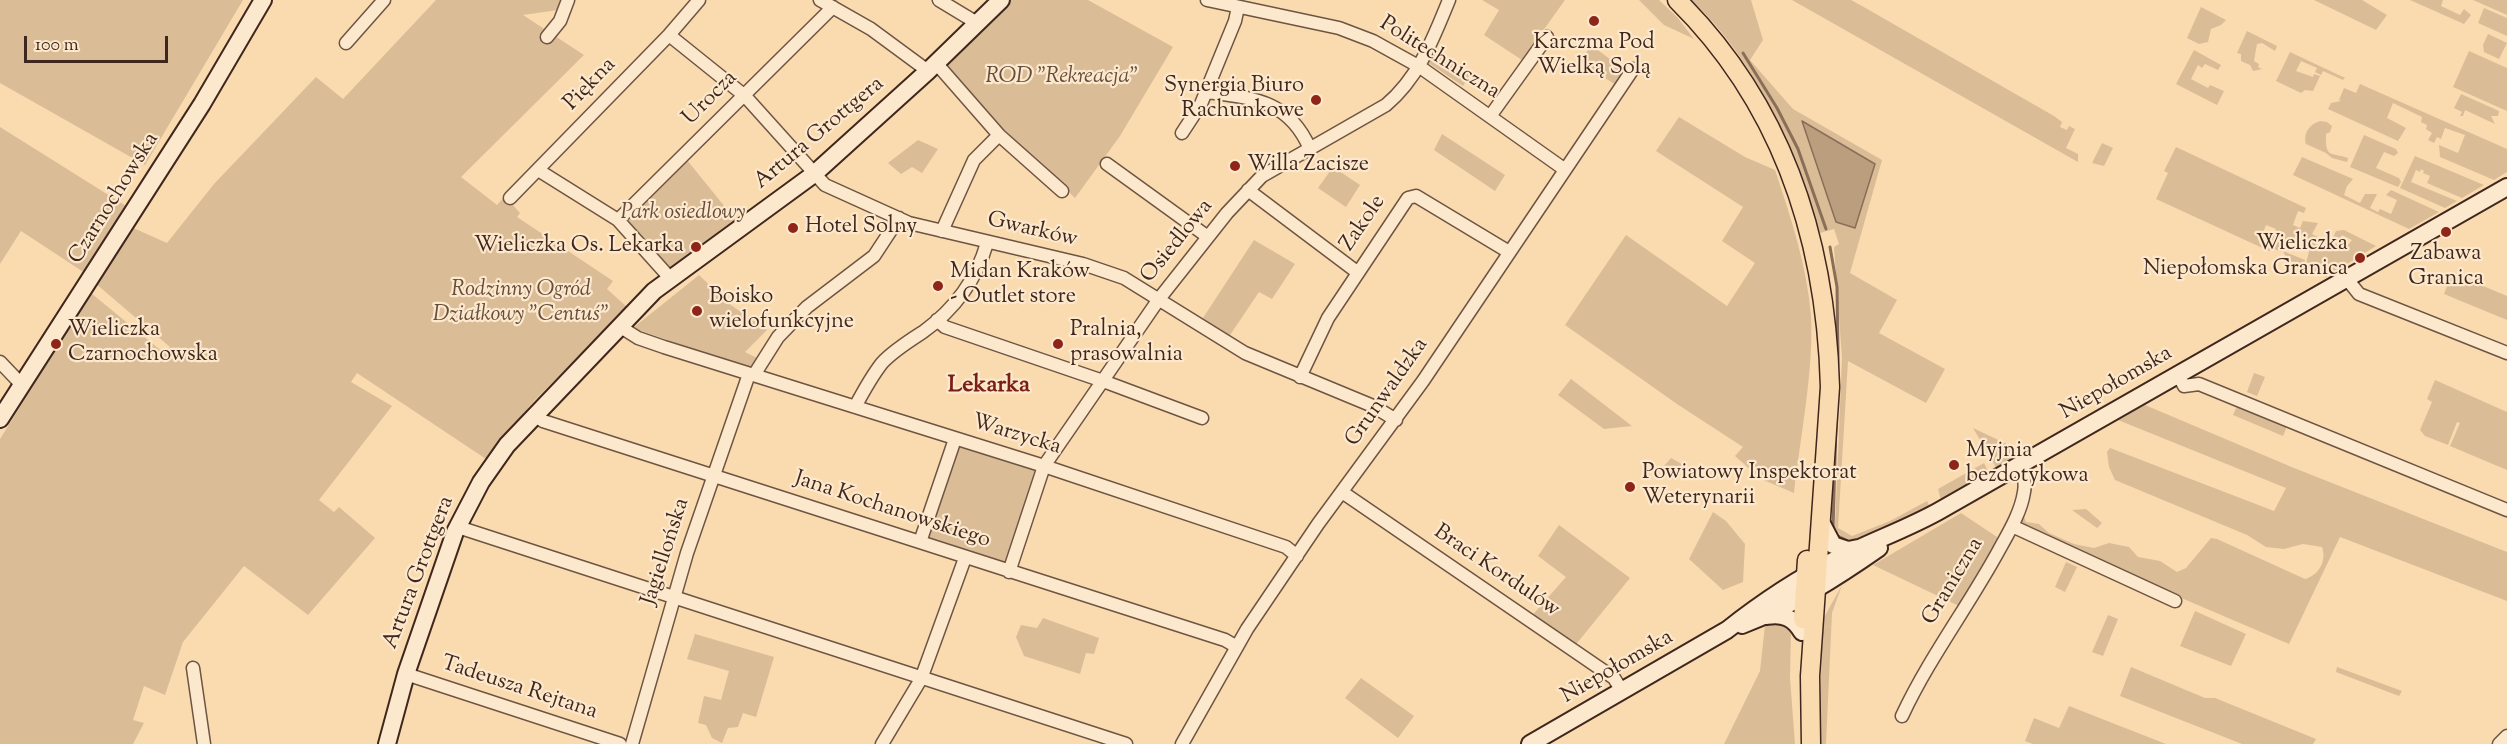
<!DOCTYPE html>
<meta charset="utf-8">
<style>
body{margin:0}
#map{position:relative;width:2507px;height:744px;overflow:hidden;background:#fadbb0;font-family:"Sorts Mill Goudy",serif}
canvas{display:block}
.scale{position:absolute;left:24px;top:36px;width:144px;height:27px;box-sizing:border-box;border:3px solid #40271e;border-top:0;padding-left:8px;font-size:18px;line-height:21px;white-space:nowrap;color:#40271e;-webkit-text-stroke:4px #fce8cc;paint-order:stroke}
</style>
<div id="map">
<canvas width="2507" height="744"></canvas>
<div class="scale">100 m</div>
</div>
<script>
const c = document.querySelector('canvas').getContext('2d');
c.lineJoin = 'round';
function fillPath(path, color) { c.fillStyle = color; c.fill(path, 'evenodd'); }
function strokePath(path, color, width, dash) { c.strokeStyle = color; c.lineWidth = width; c.lineCap = dash ? 'butt' : 'round'; c.setLineDash(dash || []); c.stroke(path); }
function label(font, color, halo, rows, align = 'center') {
  c.font = font + ' "Sorts Mill Goudy",serif'; c.lineWidth = 4.5; c.setLineDash([]); c.textBaseline = 'middle'; c.strokeStyle = halo; c.fillStyle = color; for (const [text, x, y, turn = 0] of rows) {
    c.save(); c.translate(x, y); c.rotate((+turn || 0) * Math.PI / 180); c.textAlign = isNaN(turn) ? turn : align; if (halo) c.strokeText(text, 0, 0); c.fillText(text, 0, 0); c.restore();
  }
}
const green = new Path2D(`
 M0,0H243L145,165L0,83Z
 M436,0H566L558,10L523,15L584,55L461,177L497,205L505,196L520,213L517,217L613,281L607,289L627,307L533,402L486,459L357,373L351,382L392,406L319,500L334,512L339,507L375,538L308,615L244,566L183,642L165,695L144,686L133,720L144,723L133,744H0V439L91,293L165,354L170,347L95,283L131,227L167,243L214,184L316,77L343,99Z
 M1011,0H1088L1173,47L1120,136L1075,198L1000,126L946,65Z
 M1482,0H1565L1522,60L1484,35L1499,10Z
 M1639,0H1659L1677,17L1694,39L1664,25Z
 M1691,0H1751L1763,40L1750,60L1793,109L1882,160L1850,273L1897,300L1879,333L1945,369L1926,403L1848,361L1838,528L1852,536L1890,521L1927,501L1930,507C1913,515 1867,541 1849,539C1842,538 1838,533 1835,527L1842,358L1834,247L1839,244L1834,229L1820,233C1793,150 1757,60 1691,0Z
 M1792,0H1851L1862,6L2054,116L2062,122L2060,127L2067,130L2069,126L2075,129L2066,148L2078,154V162Z
 M2314,0H2362L2387,15L2376,30Z
 M2410,0H2443L2441,6L2460,15L2464,9L2471,15L2464,24Z
 M2473,0H2507V15Z
 M2201,7L2226,20L2221,25L2211,29L2208,42L2199,44L2187,38Z
 M2484,8L2507,18V36L2478,23Z
 M2247,31L2277,46L2275,51L2262,43L2257,44L2254,61L2259,64L2258,67L2262,69L2253,71L2250,65L2241,61V54L2237,53Z
 M2488,34L2507,43L2499,59L2484,52L2483,45Z
 M1591,45L1626,71L1616,85L1580,62Z
 M1433,48L1471,73L1463,86L1427,62Z
 M2194,50L2221,65L2218,70L2205,64L2202,68L2198,65L2191,79L2208,88L2210,85L2224,91L2217,105L2176,84Z
 M2469,51L2507,68V111L2453,87Z
 M2290,52L2343,77H2345L2343,80L2323,71L2321,75L2315,72L2317,68L2301,61L2296,71L2313,77L2314,74L2320,76L2313,91L2305,90L2301,93L2276,81Z
 M2360,84L2507,149V172L2494,180L2440,157L2439,145L2458,153L2465,135L2445,128L2441,139L2437,137L2434,143L2428,140L2432,133L2426,129L2427,125L2421,122L2422,117L2393,103L2387,118L2406,128L2398,141L2328,109L2331,103L2341,101L2339,100L2344,88L2356,93Z
 M2461,94L2499,111L2498,116H2491L2495,124L2465,110L2463,116H2460L2462,112L2454,108Z
 M1679,117L1745,157L1775,170C1791,218 1807,266 1811,316C1814,370 1800,438 1794,493L1761,479L1735,456L1743,447L1677,404L1565,325L1626,235L1727,306L1755,263L1722,241L1743,207L1656,151Z
 M2320,121L2327,122L2332,126L2330,132L2326,134C2325,159 2331,152 2348,158L2347,162L2332,158L2326,153L2306,144C2303,133 2310,124 2320,121Z
 M0,127L126,206L85,273L21,231L0,264Z
 M1442,134L1505,175L1495,191L1434,150Z
 M2364,135L2396,149L2398,153L2394,156L2384,152L2376,168L2399,178L2401,182L2398,187L2350,167Z
 M918,140L938,149L922,173L912,167L901,174L888,163Z
 M2102,143L2113,148L2104,166L2092,163Z
 M2176,147L2306,208L2304,213L2298,211L2293,225L2300,228L2303,221L2318,223L2312,234L2330,243L2347,246L2352,240L2342,235L2338,240L2333,238L2336,231L2344,230L2376,246L2326,277L2305,268L2310,247L2309,239L2298,233L2291,241L2286,240L2281,252L2275,249L2269,251L2156,199L2168,173L2164,171ZM2266,225L2276,229L2269,247L2259,243Z
 M2415,156L2484,185L2462,198L2427,183L2430,176L2423,173L2424,171L2421,169L2420,172L2416,170L2411,182L2457,201L2445,208L2400,188Z
 M2302,157L2353,179L2347,186L2344,195L2360,203L2365,194H2377L2370,208L2378,212L2380,209L2391,214L2397,200L2386,195L2391,190L2439,212L2409,229L2293,175Z
 M687,160L738,223L679,267H667L629,228L626,219Z
 M1333,167L1360,185L1346,207L1318,188Z
 M1254,240L1295,264L1272,299L1259,292L1228,338L1201,321Z
 M2283,251L2305,260L2304,265L2287,260Z
 M2452,273L2507,296V320L2444,294Z
 M699,275L728,303L767,330L745,352L759,359L751,369L633,328Z
 M2254,373L2265,377L2257,396L2247,392Z
 M1571,379L1632,426L1604,429L1558,395Z
 M2435,380L2507,412V470L2450,446L2460,423L2457,422L2448,445L2425,436L2420,430L2432,402L2427,399Z
 M2238,404L2288,424L2283,436L2233,415Z
 M2145,405L2294,468L2507,552V601L2340,537L2289,644L2069,550L2021,525L2023,514L2026,522L2039,524L2049,533L2074,544L2094,548L2109,543L2129,547L2138,557L2160,561L2177,572L2186,568L2211,538L2217,539L2305,579C2319,575 2327,561 2322,547L2303,544L2284,549L2266,547L2247,535L2115,480L2109,467L2107,452L2110,448L2274,511L2286,488L2118,420Z
 M1973,428L2026,453L1997,469Z
 M956,446L1035,470L1005,565L928,541L926,536Z
 M1671,458L1687,467L1672,479L1664,466Z
 M1984,463L1989,473L1941,500L1938,489Z
 M2086,509L2102,523L2097,528L2072,510Z
 M1713,512L1726,521L1745,544L1743,582L1723,590L1689,559Z
 M1961,513L2000,539L1961,607L1873,565Z
 M1559,525L1630,578L1573,648L1530,618L1566,577L1538,556Z
 M2066,562L2077,567L2065,592L2055,587Z
 M1842,585L1832,613L1826,744H1820L1819,728L1823,619Z
 M2195,611L2246,634L2231,666L2180,646Z
 M2108,615L2118,619L2103,656L2092,652Z
 M1043,618L1099,638L1094,654L1086,653L1080,674L1024,656L1016,637L1021,625L1037,628Z
 M1772,621L1784,624L1791,629L1790,678L1795,744H1724L1760,671L1765,625Z
 M695,634L774,657L756,717L743,713L738,727L728,728L722,743L712,738L706,725L698,723L704,696L721,700L729,671L687,659Z
 M2131,667L2205,698H2215L2316,739L2313,744H2242L2120,696Z
 M2337,667L2402,691L2399,696L2336,672Z
 M1361,678L1414,716L1398,738L1345,698Z
 M2069,706L2166,744H2033L2025,741L2034,718L2059,728Z`);
const water = new Path2D(`
 M1802,121L1875,164L1855,228L1836,222Z`);
const stream = new Path2D(`
 M1743,53L1777,108L1798,149L1826,229
 M1830,247L1837,287L1838,354L1833,529
 M1836,535L1848,541`);
const street = new Path2D(`
 M820,0L871,29L928,71
 M939,0L977,23
 M1207,0L1339,28L1373,41L1420,67L1564,169
 M669,35L745,96L825,185L909,223L1083,264L1124,278L1245,353L1373,406L1396,420
 M547,37L560,21L568,0
 M346,43L384,0
 M936,63L999,135L1062,191
 M1206,92C1253,98 1289,100 1310,149
 M1491,115L1547,37
 M1182,133L1201,104L1235,21L1238,7
 M1107,164L1208,237
 M538,170L618,220L670,278
 M1248,190L1357,272
 M510,198L669,35L699,0
 M618,220L833,7
 M942,231L974,160L999,135
 M2347,279L2359,294L2507,353
 M937,320L945,327L1103,381L1202,418
 M619,326L638,338L664,347L1044,466L1286,547L1297,556
 M0,362L22,385
 M754,375L778,337L807,307L874,256L899,218
 M2178,375L2184,386L2199,384L2507,510
 M1300,377L1328,318L1408,198L1416,196L1509,252
 M855,407C863,392 871,377 882,363C893,351 909,341 923,332C955,309 976,281 987,243
 M534,415L543,421L1225,640L1237,647
 M1342,492L1614,678L1622,691
 M2012,526L2175,601
 M458,527L1126,744
 M920,542L955,439
 M1009,572L1044,466L1159,299L1227,213L1262,176L1386,105C1419,77 1433,39 1449,0
 M193,668L204,744
 M406,674L620,744
 M1902,716C1929,658 1968,607 1999,550C2009,532 2021,512 2024,492C2026,482 2023,475 2019,465
 M632,744L687,553L749,374
 M882,744L921,679L965,558
 M1182,744L1247,629L1318,524L1423,381L1633,69
 M2499,744L2507,736`);
const secondary = new Path2D(`
 M0,419L202,104L263,0
 M1822,524L1833,545L1848,550L1858,548
 M1767,616C1783,613 1794,618 1802,632
 M1742,625C1792,606 1836,578 1879,548
 M387,744L406,674L455,532L481,482L507,445L654,291L814,174L928,71L1001,0
 M1530,744L1727,630C1760,604 1797,579 1835,560C1869,542 1905,530 1939,511L2507,187`);
const primary = new Path2D(`
 M1677,0C1783,105 1826,240 1830,387L1810,676L1811,744
 M1803,619L1807,560`);
const markers = [
 [1594,21,6,"#8f2418"],
 [1316,100,6,"#8f2418"],
 [1235,166,6,"#8f2418"],
 [793,228,6,"#8f2418"],
 [2446,232,6,"#8f2418"],
 [696,247,6,"#8f2418"],
 [2360,258,6,"#8f2418"],
 [938,286,6,"#8f2418"],
 [697,311,6,"#8f2418"],
 [56,344,6,"#8f2418"],
 [1058,344,6,"#8f2418"],
 [1954,465,6,"#8f2418"],
 [1630,487,6,"#8f2418"]
];
const poiNames = [
 ["Karczma Pod",1594,44,"center"],
 ["Wielką Solą",1594,69,"center"],
 ["Synergia Biuro",1304,87,"right"],
 ["Rachunkowe",1304,112,"right"],
 ["Willa Zacisze",1247,166],
 ["Hotel Solny",805,228],
 ["Wieliczka",2348,245,"right"],
 ["Niepołomska Granica",2348,270,"right"],
 ["Wieliczka Os. Lekarka",684,247,"right"],
 ["Zabawa",2446,255,"center"],
 ["Granica",2446,280,"center"],
 ["Midan Kraków",950,273],
 ["- Outlet store",950,298],
 ["Boisko",709,298],
 ["wielofunkcyjne",709,323],
 ["Wieliczka",68,331],
 ["Czarnochowska",68,356],
 ["Pralnia,",1070,331],
 ["prasowalnia",1070,356],
 ["Myjnia",1966,452],
 ["bezdotykowa",1966,477],
 ["Powiatowy Inspektorat",1642,474],
 ["Weterynarii",1642,499]
];
const streetNames = [
 ["Politechniczna",1439,59,32],
 ["Piękna",591,85,-46],
 ["Urocza",711,99,-45],
 ["Artura Grottgera",820,134,-40],
 ["Czarnochowska",115,199,-58],
 ["Zakole",1364,224,-56],
 ["Gwarków",1032,231,13],
 ["Osiedlowa",1178,242,-51],
 ["Niepołomska",2117,384,-30],
 ["Grunwaldzka",1388,393,-55],
 ["Warzycka",1016,436,17],
 ["Jana Kochanowskiego",892,511,18],
 ["Jagiellońska",667,552,-72],
 ["Braci Kordulów",1496,572,34],
 ["Artura Grottgera",420,573,-69],
 ["Graniczna",1954,582,-59],
 ["Niepołomska",1618,668,-30],
 ["Tadeusza Rejtana",519,689,18]
];
const parkNames = [
 ["ROD \"Rekreacja\"",1062,78],
 ["Park osiedlowy",683,214],
 ["Rodzinny Ogród",521,291],
 ["Działkowy \"Centuś\"",521,316]
];
const neighbourhoodNames = [
 ["Lekarka",989,387]
];
fillPath(green, '#dabc97');
fillPath(water, '#bb9e7e');
strokePath(water, '#8a6e58', 1.5);
strokePath(stream, '#8a6e58', 3);
strokePath(street, '#6e5442', 15);
strokePath(secondary, '#40271e', 20);
strokePath(primary, '#40271e', 21);
strokePath(street, '#fce8cc', 12);
strokePath(secondary, '#fce8cc', 16);
strokePath(primary, '#fadbb0', 18);
for (const [x, y, r, color] of markers) { const dot = new Path2D(); dot.arc(x, y, r, 0, 2 * Math.PI); c.fillStyle = color; c.fill(dot); strokePath(dot, '#fce8cc', 2); }
label('22px', '#40271e', '#fce8cc', poiNames, 'left');
label('22px', '#40271e', '#fce8cc', streetNames);
label('italic 22px', '#664c3c', '#fce8cc', parkNames);
label('bold 24px', '#7a1f14', '#fce8cc', neighbourhoodNames);
</script>
